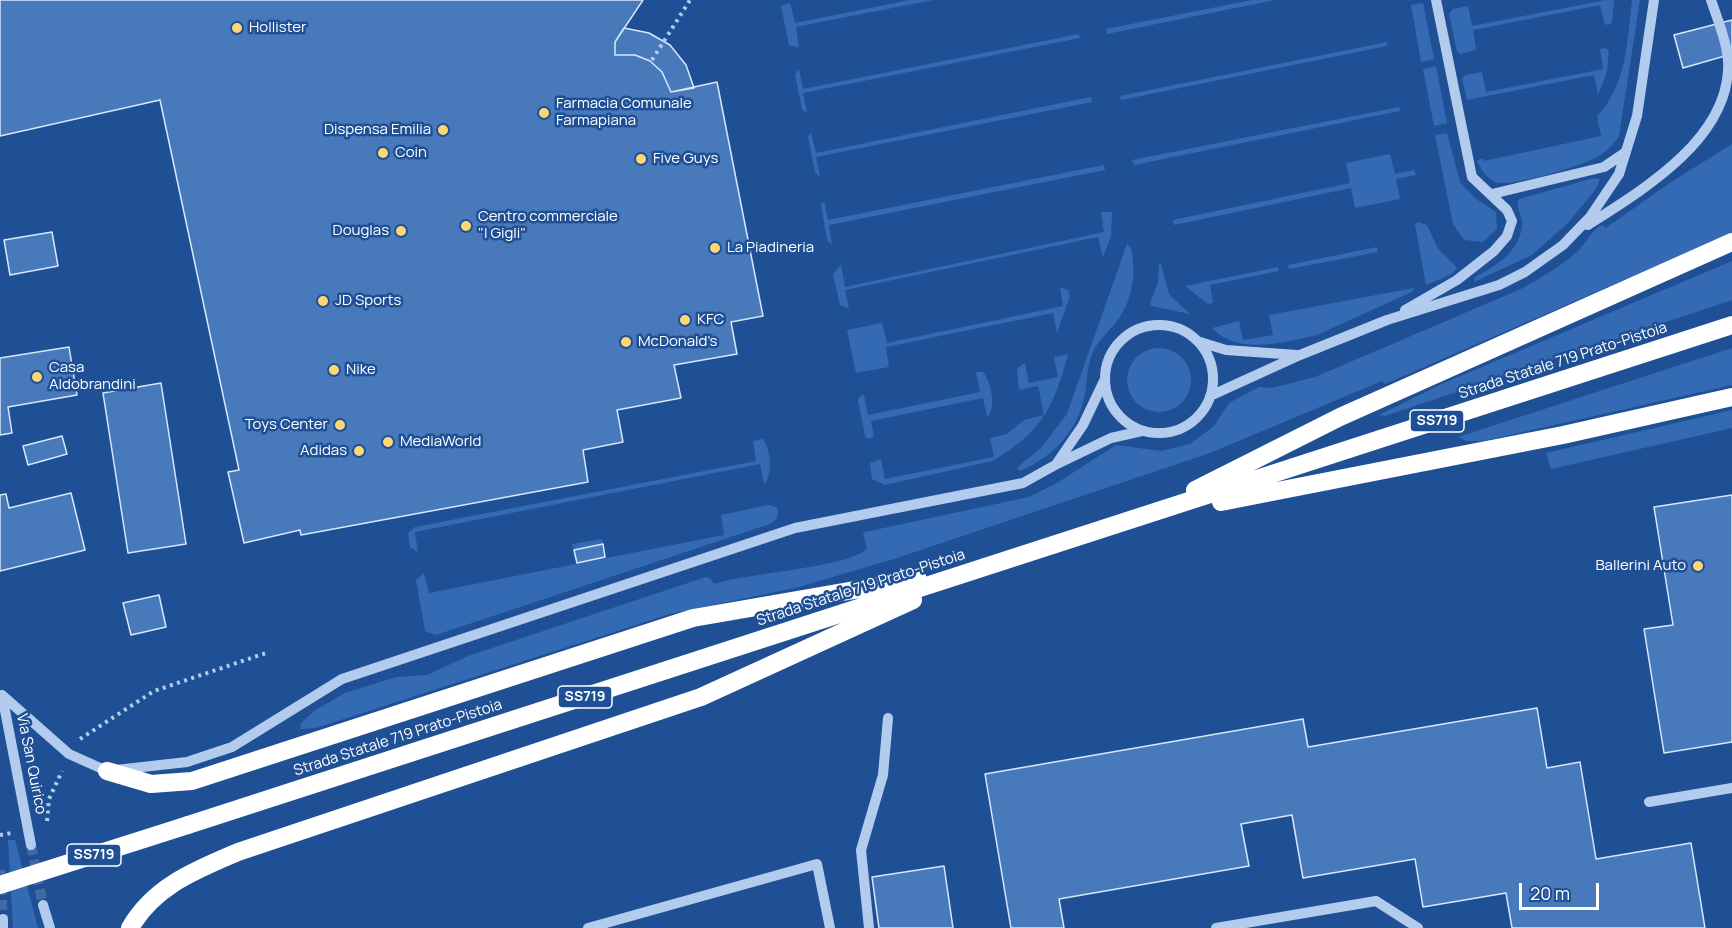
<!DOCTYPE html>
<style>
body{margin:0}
#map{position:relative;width:1732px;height:928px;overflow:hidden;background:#1f5095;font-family:Manrope,sans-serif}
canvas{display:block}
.scale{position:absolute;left:1519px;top:883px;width:80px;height:27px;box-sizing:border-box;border:3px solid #fff;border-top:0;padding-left:8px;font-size:18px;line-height:21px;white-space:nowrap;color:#fff;-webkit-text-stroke:4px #1f5095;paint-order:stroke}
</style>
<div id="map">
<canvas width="1732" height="928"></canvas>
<div class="scale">20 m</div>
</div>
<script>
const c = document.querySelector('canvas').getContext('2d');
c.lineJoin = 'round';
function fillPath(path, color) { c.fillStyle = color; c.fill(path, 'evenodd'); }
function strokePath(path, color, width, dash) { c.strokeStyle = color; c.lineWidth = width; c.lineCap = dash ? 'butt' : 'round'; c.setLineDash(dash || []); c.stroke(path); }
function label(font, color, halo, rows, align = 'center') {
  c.font = font + ' Manrope,sans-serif'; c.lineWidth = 5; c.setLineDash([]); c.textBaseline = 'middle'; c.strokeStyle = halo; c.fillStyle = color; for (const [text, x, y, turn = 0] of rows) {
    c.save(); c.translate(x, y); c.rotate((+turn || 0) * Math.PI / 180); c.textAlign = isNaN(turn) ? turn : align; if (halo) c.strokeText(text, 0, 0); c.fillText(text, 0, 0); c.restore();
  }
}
const green = new Path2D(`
 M910,0H933L796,27L799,48L789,45L781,6L790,3L795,23Z
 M1252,0H1275L1107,34L1106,29Z
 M1606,0H1614L1612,23L1605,25L1600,5L1473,30L1476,50L1460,54L1457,51L1449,14L1453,9L1468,6L1472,26Z
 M1632,0H1640L1619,136C1614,144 1608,150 1599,156C1585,165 1510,188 1495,182C1486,178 1481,169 1477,161L1482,158L1484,161L1601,136L1597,116C1627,85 1627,41 1632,0Z
 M1423,3L1434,59L1421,62L1411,5Z
 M1079,34L1080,38L803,93L807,114L802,109L795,74L799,69L803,89Z
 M1387,42V46L1121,100L1120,96Z
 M1605,48L1609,51L1607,72L1598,95L1594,75L1467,100L1462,78L1466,75L1482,72L1486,92L1603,69L1600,49Z
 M1436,66L1447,123L1434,126L1423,69Z
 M1091,97L1092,102L816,157L820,177L815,172L808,137L811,133L816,153Z
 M1399,107L1400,111L1134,165L1132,160Z
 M1447,133L1460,182L1476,199L1496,212L1497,229L1483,242L1464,240L1453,224L1435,135Z
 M1732,144V233L1385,384L1382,381L1210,453L897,558L799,587L670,614L316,728L300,729L301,723L314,711L345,693L396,677L427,675L468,656L706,577L710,578L714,584C747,573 845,568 867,549L863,533L865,532L1029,497L1057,483L1116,445L1161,451L1190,444L1214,426L1229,403L1259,387L1272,388L1315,377L1523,288C1542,277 1561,266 1578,251C1585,244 1594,227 1603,225L1606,228L1668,184Z
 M1390,154L1395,174L1414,170L1416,175L1396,179L1400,199L1355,208L1351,188L1174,225L1173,220L1350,183L1346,163Z
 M1104,165L1105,170L829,225L832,245L827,240L821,205L824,201L828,220Z
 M1594,178L1600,179L1596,189L1567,224L1532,255L1474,282L1475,277C1497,266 1523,249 1522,221C1521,213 1515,206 1519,199Z
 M1101,212H1111L1112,214L1111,236L1103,257L1098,237L845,290L849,309L840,305L833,274L841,265L845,287L1104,232Z
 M1418,222L1427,225L1438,249L1457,268L1452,274L1426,285L1415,224Z
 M1127,244L1131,248C1137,275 1132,303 1114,325C1106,334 1097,342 1092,354C1087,367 1087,381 1085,394C1078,431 1053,457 1020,471L1017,469L1019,466L1040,449L1067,414Z
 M1377,247L1378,252L1289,269L1288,265Z
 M1732,261V300L1385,416L1379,415L1444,383Z
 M1159,264H1161L1169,294L1190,314L1152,306L1150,304L1158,282Z
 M1278,267L1279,271L1210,285L1213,303L1208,304L1185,286Z
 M1060,287L1068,290L1070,296L1057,333L1053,313L886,347L889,367L856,373L847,330L882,323L887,343L1063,306Z
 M1414,288L1412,292L1317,335C1285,342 1237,356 1212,328L1239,321L1243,340L1273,335L1269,315Z
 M1732,348V385L1483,441H1466L1458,437Z
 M1127 380a32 32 0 1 1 64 0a32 32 0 1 1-64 0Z
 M1068,354C1054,407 1041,433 992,461L885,485L872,479L870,463L881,459L885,479L994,457L990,438L1007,434L1024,420L1044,415L1038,386L1019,390L1017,368L1025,363L1029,383L1058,377L1054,357Z
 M976,372H983C991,381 997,410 987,417L983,398L871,421L874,436L868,439L865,436L858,400L861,395H864L868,415L980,392Z
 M1732,410V428L1551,469L1546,453Z
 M763,439C771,449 773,475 764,484L760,464L415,532L418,552L410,547L408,533L415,527L756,461L753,441Z
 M768,505L776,507L778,510L777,518L770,524L436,635L425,631L416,580L424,573L429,593L576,564L572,544L602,539L606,558L724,535L721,515ZM603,544L605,557L576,563L574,550Z
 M8,840H15L38,928H13Z`);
const building = new Path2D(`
 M0,0H643L615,42V55H635L650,61L662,72L671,92L717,82L763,316L731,322L737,354L674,365L681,398L617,410L623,442L583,450L588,482L301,535L300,530L244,543L228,472L239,470L160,100L0,136Z
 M1732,20V54L1683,68L1674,35Z
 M624,28L649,33L670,45L686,65L694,88L671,92L662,72L650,61L635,55H615V42Z
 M52,232L58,266L10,275L4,240Z
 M69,347L77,395L8,407L12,433L0,435V358Z
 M161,383L186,544L128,553L103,393Z
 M62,436L67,454L28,465L23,446Z
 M71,493L85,550L0,571V495L6,494L9,508Z
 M1732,495V742L1664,753L1644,629L1673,625L1654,507Z
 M603,544L605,557L577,563L574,550Z
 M159,595L166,627L131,635L123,603Z
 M1537,708L1547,768L1580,762L1596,859L1691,843L1705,928H1512L1506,893L1423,907L1415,859L1303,878L1292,815L1241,824L1249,866L1059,899L1064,928H1011L985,774L1303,719L1308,747Z
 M944,866L953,928H879L872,877Z`);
const minorTunnel = new Path2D(`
 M31,845L43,905
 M0,870L3,919`);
const path = new Path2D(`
 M652,60L690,0
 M80,739L154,691L266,653
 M47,821L49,799L62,771
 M0,835L11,833`);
const minor = new Path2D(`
 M1492,194L1604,167L1626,152
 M1588,225C1641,191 1724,142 1728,71C1730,49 1718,21 1711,0
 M1405,310L1457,280L1494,251L1507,236L1512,221L1507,210L1472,177L1436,0
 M1105 379a54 54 0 1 1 108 0a54 54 0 1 1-108 0Z
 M1200,342L1226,350L1297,355
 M1210,396L1300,355L1387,320L1499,285L1525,272L1563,245L1590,217L1619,174L1637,116L1654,0
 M1057,463L1083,425L1104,381
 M2,695L69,754L107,771L187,762L232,747L342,679L795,528L1023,483L1057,464L1111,438L1142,431
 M2,695L31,845
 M1649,802L1732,788
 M43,905L50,928
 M3,919V928
 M588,928L817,864L830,928
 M869,928L861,850L883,775L888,718
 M1216,928L1376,901L1418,928`);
const highway = new Path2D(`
 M1195,490L1340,417L1732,242
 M1221,502L1563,435L1732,397
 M107,771L151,784L192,781L693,618L918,579
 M188,825L1732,325
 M130,928C154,886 196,870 238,852L701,697L913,600`);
const highwayBridge = new Path2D(`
 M0,885L188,825`);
const markers = [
 [237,28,6,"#fcd773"],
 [544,113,6,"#fcd773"],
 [443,130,6,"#fcd773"],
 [383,153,6,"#fcd773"],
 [641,159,6,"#fcd773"],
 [466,226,6,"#fcd773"],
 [401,231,6,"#fcd773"],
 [715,248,6,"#fcd773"],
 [323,301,6,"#fcd773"],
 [685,320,6,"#fcd773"],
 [626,342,6,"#fcd773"],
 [334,370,6,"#fcd773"],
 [37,377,6,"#fcd773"],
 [340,425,6,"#fcd773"],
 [388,442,6,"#fcd773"],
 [359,451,6,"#fcd773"],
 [1698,566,6,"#fcd773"]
];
const shields = [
 [1437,421,54],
 [585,697,54],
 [94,855,54]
];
const shieldNames = [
 ["SS719",1437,421],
 ["SS719",585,697],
 ["SS719",94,855]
];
const poiNames = [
 ["Hollister",249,28],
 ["Farmacia Comunale",556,104],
 ["Farmapiana",556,121],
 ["Dispensa Emilia",431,130,"right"],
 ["Coin",395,153],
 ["Five Guys",653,159],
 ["Centro commerciale",478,217],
 ["\"I Gigli\"",478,234],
 ["Douglas",389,231,"right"],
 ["La Piadineria",727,248],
 ["JD Sports",335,301],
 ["KFC",697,320],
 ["McDonald's",638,342],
 ["Casa",49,368],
 ["Aldobrandini",49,385],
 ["Nike",346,370],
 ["Toys Center",328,425,"right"],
 ["MediaWorld",400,442],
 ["Adidas",347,451,"right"],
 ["Ballerini Auto",1686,566,"right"]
];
const streetNames = [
 ["Strada Statale 719 Prato-Pistoia",1563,361,-18],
 ["Strada Statale 719 Prato-Pistoia",861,588,-18],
 ["Strada Statale 719 Prato-Pistoia",398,738,-18],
 ["Via San Quirico",31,764,79]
];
fillPath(green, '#336ab3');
fillPath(building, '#4879bb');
strokePath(building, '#d9e7fa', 1.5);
strokePath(minorTunnel, '#416aa5', 10, [10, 5]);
strokePath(path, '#b3ccee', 4, [3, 4.5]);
strokePath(minor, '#b3ccee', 10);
strokePath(highway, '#fff', 18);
strokePath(highwayBridge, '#fff', 18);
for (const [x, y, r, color] of markers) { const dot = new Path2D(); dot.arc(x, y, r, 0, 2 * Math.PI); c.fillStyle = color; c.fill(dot); strokePath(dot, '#1f5095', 2); }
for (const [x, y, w] of shields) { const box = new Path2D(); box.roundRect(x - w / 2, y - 11, w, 22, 4.5); c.fillStyle = '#1f5095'; c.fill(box); strokePath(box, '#fff', 1.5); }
label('bold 14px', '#fff', null, shieldNames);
label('15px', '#fff', '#1f5095', poiNames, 'left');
label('15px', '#fff', '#1f5095', streetNames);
</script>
